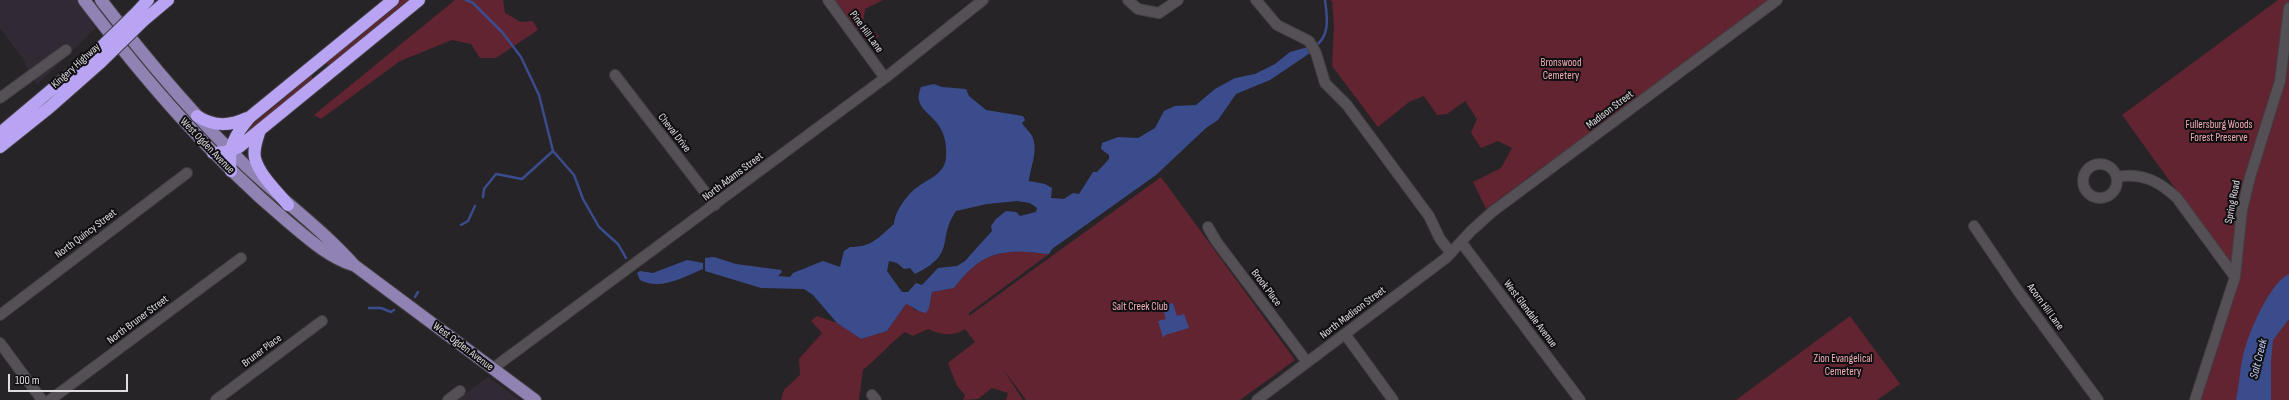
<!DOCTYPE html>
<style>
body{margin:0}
#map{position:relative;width:2289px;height:400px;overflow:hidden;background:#272428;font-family:"Sofia Sans Condensed",sans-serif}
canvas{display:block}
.scale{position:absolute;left:8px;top:374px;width:120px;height:18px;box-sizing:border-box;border:2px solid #e0dde0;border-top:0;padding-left:5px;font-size:12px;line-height:14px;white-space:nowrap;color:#e0dde0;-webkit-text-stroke:3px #0f0e10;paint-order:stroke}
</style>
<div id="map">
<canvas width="2289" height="400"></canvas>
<div class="scale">100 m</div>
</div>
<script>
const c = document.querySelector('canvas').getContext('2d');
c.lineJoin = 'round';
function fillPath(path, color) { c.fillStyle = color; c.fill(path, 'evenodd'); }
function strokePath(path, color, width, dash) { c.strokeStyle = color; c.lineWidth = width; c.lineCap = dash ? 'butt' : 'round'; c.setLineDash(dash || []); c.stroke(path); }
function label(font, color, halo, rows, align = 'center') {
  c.font = font + ' "Sofia Sans Condensed",sans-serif'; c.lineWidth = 4; c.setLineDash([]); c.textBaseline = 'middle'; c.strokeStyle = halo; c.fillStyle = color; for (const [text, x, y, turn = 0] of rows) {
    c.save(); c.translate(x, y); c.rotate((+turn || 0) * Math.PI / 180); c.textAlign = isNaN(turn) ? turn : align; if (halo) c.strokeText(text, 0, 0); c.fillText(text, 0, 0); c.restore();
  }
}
const built = new Path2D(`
 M0,0H77L97,27L37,85L21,56L0,28Z
 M488,377L520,400H457Z`);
const green = new Path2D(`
 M401,0H411L330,66L325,63Z
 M455,0H503L505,13L521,22L533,21L538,30L496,58H480L471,44L452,40L400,61L321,119L314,115Z
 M835,0H883L865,9L863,21L879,36L869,44Z
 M1329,0H1768L1547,167L1545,165L1486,209L1473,182L1501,168L1512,148L1498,141L1481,148L1471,133L1477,119L1465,101L1447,114L1437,115L1424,96L1409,102L1378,127L1332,66L1334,25L1332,1Z
 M2278,0H2289V400H2198L2239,277L2122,115Z
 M312,75V81L249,132L246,130Z
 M1161,177L1295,360L1240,400H1026L1003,369L1023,400H1006L1008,393L992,388L978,399L963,400L965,395L957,386L948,363L975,342L965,329C953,337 941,335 928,329L913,336L905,332C890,343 878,358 863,370L859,400H781L784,390L800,375L799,359L822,333L811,321L817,316L837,323L861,339L887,331L906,304L910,305L916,311L929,308L932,292L954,288C976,260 991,250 1027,252C1034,252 1041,254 1049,254L969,313V316Z
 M1850,316L1900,384L1877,400H1736Z`);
const water = new Path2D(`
 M1308,47L1310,53L1270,80L1236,94L1218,120L1206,128L1156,175L1052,249L1049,254C1041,254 1034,252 1027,252C991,250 976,260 954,288L932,292L929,308L926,313C914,311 914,306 906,304L887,331L861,339L837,323L813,295L804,289L761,288L705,271V258L714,257L736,264L781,270L782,272L778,276L790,277L793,273L823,261L840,267L844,251L850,247C872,247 878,238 894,224C895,211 908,193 919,186C930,178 944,174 946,158C947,146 945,133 937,123C927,111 913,105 921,87L934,84L942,87L966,89L969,96L986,110L1023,116L1025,120L1022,123C1025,128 1030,132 1032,136C1039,151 1030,167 1029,181L1045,184L1052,188L1051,198L1064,199L1073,193L1079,194L1093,172H1097L1109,159V155L1101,149L1102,143L1118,137L1138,138L1155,128L1164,111L1175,106L1196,105L1215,89L1235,78L1255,74L1275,64L1290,52ZM1017,201L1030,203L1037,208L1036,212L1020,216L1016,212L1006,211L996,219L991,226L992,231L965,261L957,266L938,268L922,285L916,283L908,292H902L887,271L889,261L897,263L904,269L910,268L915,274C958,253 936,240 956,211L987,204Z
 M687,260L703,263V269C684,277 660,291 640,280L637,273L640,271L653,273Z
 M2289,274V319L2273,340L2271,361V400H2236C2240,382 2240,362 2246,345C2252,326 2271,282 2289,274Z
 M1173,303L1177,316L1184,314L1189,328L1165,335L1163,338L1158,321L1166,319L1162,306Z`);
const stream = new Path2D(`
 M466,0L473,3L502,32L521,57L539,95L553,151L574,175L583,199L599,227L618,244L626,258
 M1314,47C1331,36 1327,17 1325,0
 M483,197L484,189L496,174L522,179L553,151
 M461,225L468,221L475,206
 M415,297L418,292
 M369,308H381L391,312L394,310`);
const minor = new Path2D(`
 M828,0L885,78
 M1128,0L1138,9L1159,13L1178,0
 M1256,0L1277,25L1309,41L1316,53L1325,83L1347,105L1429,216L1440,239L1451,253
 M615,75L715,205
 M0,98L66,50
 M2083 181a17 17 0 1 1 34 0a17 17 0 1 1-34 0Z
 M2117,177C2141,172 2159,181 2177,198L2235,277
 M1974,226L2018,291L2098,400
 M1208,227L1216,241L1307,362
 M1461,242L1580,400
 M0,315L187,173
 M1345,334L1393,400
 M0,343L42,400
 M492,369L885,78L983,0
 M872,395L876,400
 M50,400L241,258
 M216,400L322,321
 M448,400L460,391
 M1257,400L1446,258L1471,231L1492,212L1777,0
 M2195,400L2235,277L2242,210L2250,177L2280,81L2289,8`);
const major = new Path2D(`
 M84,0C145,80 210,156 287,221C306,237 329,258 353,265
 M101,0C146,59 193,115 247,167C282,200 322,229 354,265L535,400`);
const highway = new Path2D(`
 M137,12L148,0
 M143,21L168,0
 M197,116C214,127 230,126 247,118
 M260,130C257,139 253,149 255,158C259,175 278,192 288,205
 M0,133L95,53
 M0,147L50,107L101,62
 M213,153L225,152L239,147L419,0
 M231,171C227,148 236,133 250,117L393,0`);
const highwayBridge = new Path2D(`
 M95,53L137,12
 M101,62L143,21`);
const streetNames = [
 ["Pine Hill Lane",866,32,54],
 ["Kingery Highway",76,66,-42],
 ["Madison Street",1610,110,-37],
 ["Cheval Drive",674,133,52],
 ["West Ogden Avenue",207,146,46],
 ["North Adams Street",733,177,-37],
 ["Spring Road",2233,202,-79],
 ["North Quincy Street",86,234,-37],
 ["Brook Place",1266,288,53],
 ["Acorn Hill Lane",2045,307,54],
 ["North Madison Street",1353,313,-37],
 ["West Glendale Avenue",1530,314,53],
 ["North Bruner Street",138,320,-37],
 ["West Ogden Avenue",463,347,37],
 ["Bruner Place",262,351,-37]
];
const parkNames = [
 ["Bronswood",1561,63],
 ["Cemetery",1561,76],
 ["Fullersburg Woods",2219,125],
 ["Forest Preserve",2219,138],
 ["Salt Creek Club",1140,307],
 ["Zion Evangelical",1843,359],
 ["Cemetery",1843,372]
];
const waterNames = [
 ["Salt Creek",2259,359,-76]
];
fillPath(built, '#312933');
fillPath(green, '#612430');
fillPath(water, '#3b4c8d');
strokePath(stream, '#3b4c8d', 2.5);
strokePath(minor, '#423f43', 12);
strokePath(major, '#423f43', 14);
strokePath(highway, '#423f43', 14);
strokePath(minor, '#545055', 10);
strokePath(major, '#9182b4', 12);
strokePath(highway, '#b9a4f4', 12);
strokePath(highwayBridge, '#423f43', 14, []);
strokePath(highwayBridge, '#b9a4f4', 12);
label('11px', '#e0dde0', '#0f0e10', streetNames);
label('11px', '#f3adb6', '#0f0e10', parkNames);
label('italic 12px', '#c4d1f8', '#0f0e10', waterNames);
</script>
